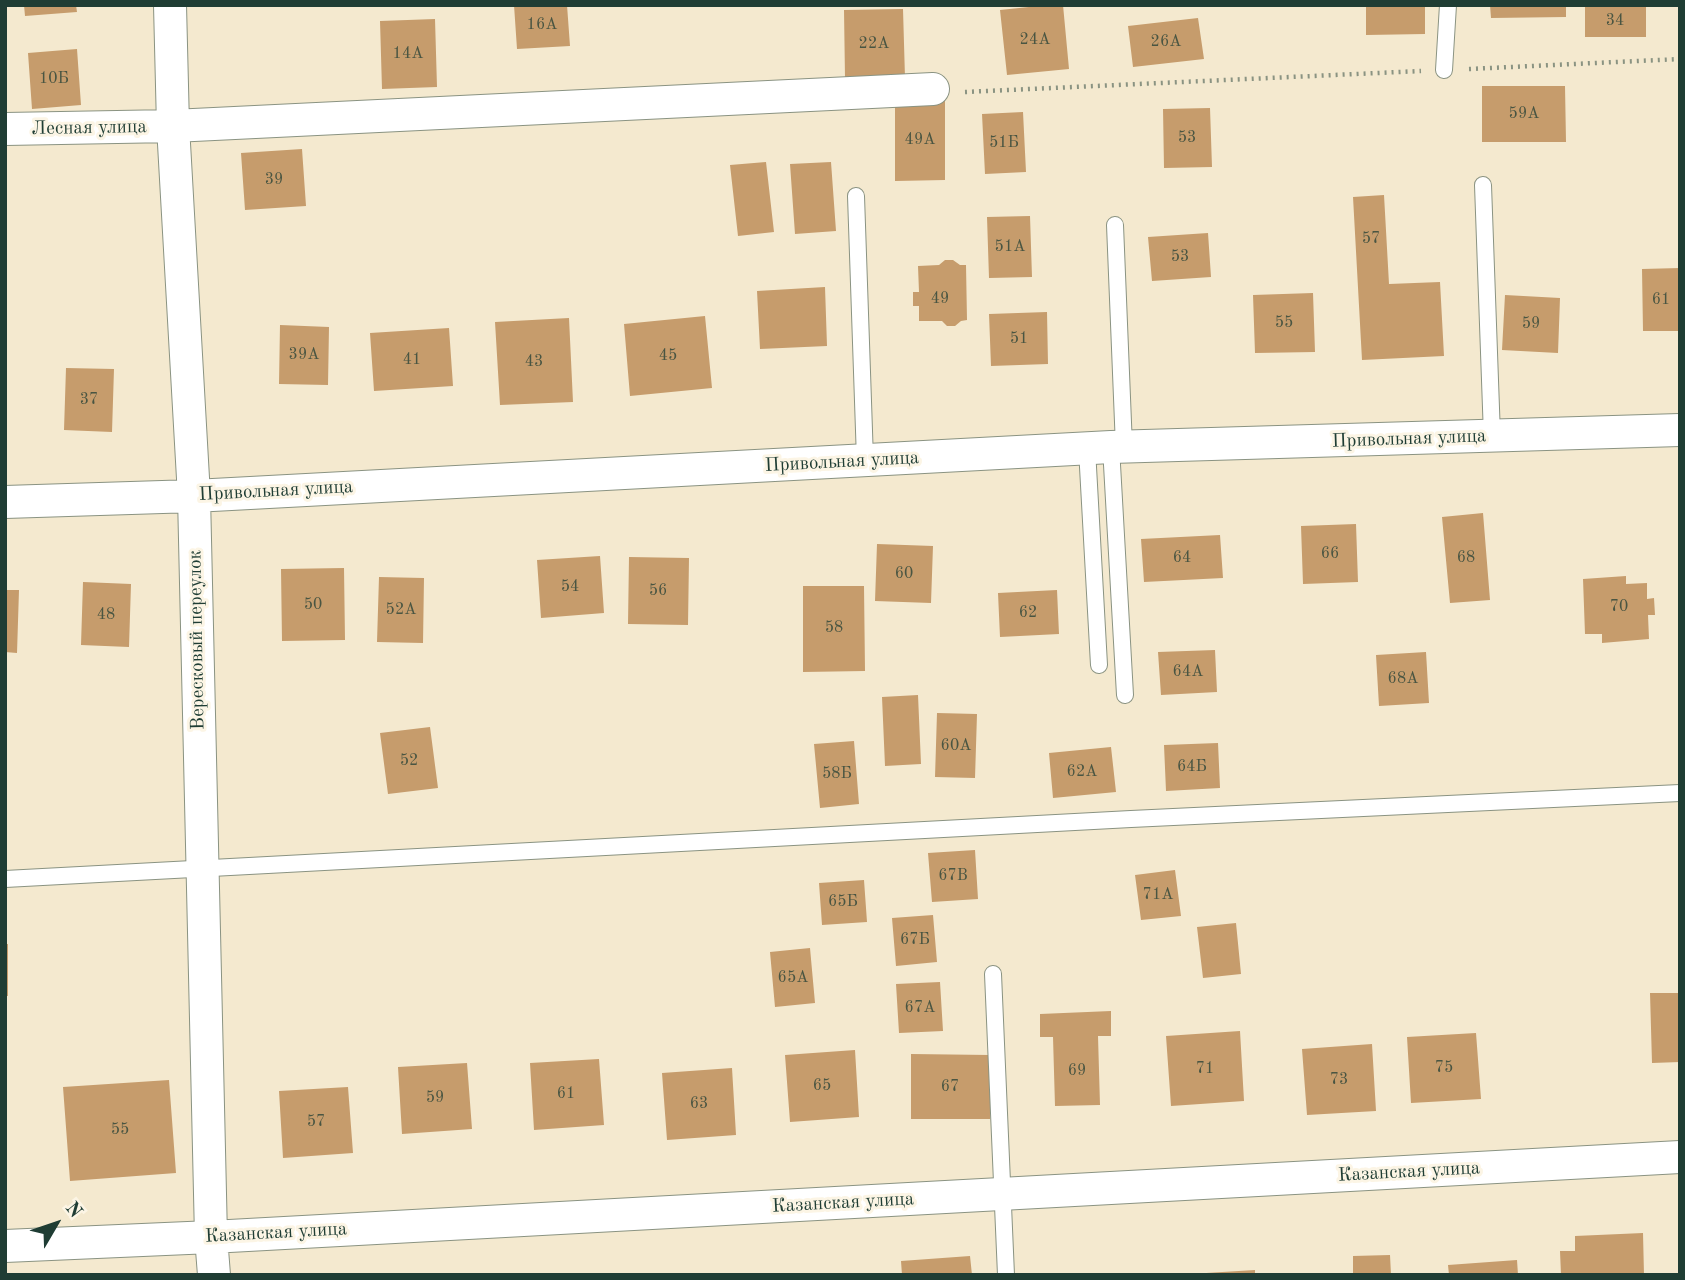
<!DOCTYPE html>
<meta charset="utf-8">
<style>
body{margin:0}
#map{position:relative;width:1685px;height:1280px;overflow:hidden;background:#f4e9cf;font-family:"Old Standard TT",serif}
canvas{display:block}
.frame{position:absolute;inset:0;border:7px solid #1f3d34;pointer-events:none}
.north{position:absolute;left:21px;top:1189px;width:70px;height:70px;-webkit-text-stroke:5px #fcf5e5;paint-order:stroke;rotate:51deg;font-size:19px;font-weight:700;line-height:28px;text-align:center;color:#1f3d34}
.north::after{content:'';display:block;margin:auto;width:24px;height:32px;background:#1f3d34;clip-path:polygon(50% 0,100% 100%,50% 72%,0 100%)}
</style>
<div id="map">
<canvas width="1685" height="1280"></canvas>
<div class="frame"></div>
<div class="north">N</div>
</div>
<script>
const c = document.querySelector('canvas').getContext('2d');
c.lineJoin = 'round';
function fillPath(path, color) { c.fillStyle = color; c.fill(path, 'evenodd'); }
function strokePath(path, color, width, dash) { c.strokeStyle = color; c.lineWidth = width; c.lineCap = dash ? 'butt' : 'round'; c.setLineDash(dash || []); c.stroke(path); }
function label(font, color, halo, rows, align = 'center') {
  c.font = font + ' "Old Standard TT",serif'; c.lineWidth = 6; c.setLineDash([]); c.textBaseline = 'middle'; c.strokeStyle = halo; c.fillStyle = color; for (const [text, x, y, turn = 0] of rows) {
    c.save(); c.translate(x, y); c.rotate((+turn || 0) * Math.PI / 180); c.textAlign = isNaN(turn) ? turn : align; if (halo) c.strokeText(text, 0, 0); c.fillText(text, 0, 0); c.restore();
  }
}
const building = new Path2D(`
 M24,5H76L77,12L25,16Z
 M514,5H567L570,46L517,49Z
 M1048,5H1063L1069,69L1007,75L1000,10Z
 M1366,5H1425V34L1366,35Z
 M1490,5H1566V17L1491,18Z
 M1585,5H1646V37H1585Z
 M903,9L905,78H845L844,10Z
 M1198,18L1204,59L1133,67L1128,26Z
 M435,19L437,87L382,89L380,21Z
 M77,49L81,105L32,109L28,53Z
 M1482,86H1565L1566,142H1482Z
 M945,100V180L895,181V101Z
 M1210,108L1212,167L1164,168L1163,109Z
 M1023,112L1026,172L985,174L982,114Z
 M302,149L306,206L245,210L241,153Z
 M766,162L774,232L738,236L730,165Z
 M831,162L836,231L795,234L790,164Z
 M1384,195L1389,284L1440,282L1444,356L1362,360L1353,197Z
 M1030,216L1032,277L989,278L987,217Z
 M1208,233L1211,277L1152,281L1148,237Z
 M945,260H953L960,265H966L967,320L961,321L955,326H947L942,321H919V306H913V292H919L918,266L939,265Z
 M1680,268V331H1643L1642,269Z
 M825,287L827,346L760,349L757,291Z
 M1313,293L1315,352L1255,353L1253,295Z
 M1505,295L1560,298L1558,353L1502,350Z
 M1047,312L1048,364L991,366L989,314Z
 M705,316L712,388L630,396L624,324Z
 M569,318L573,402L500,405L495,322Z
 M280,325L329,327L328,385L279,384Z
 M449,328L453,386L374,391L370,333Z
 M66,368L114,369L112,432L64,430Z
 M1483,513L1490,600L1450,603L1442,517Z
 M1356,524L1358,582L1303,584L1301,526Z
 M1220,535L1223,578L1144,582L1141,539Z
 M877,544L933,546L931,603L875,601Z
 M600,556L604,613L541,618L537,560Z
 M629,557L689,558L688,625L628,624Z
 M344,568L345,640L282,641L281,569Z
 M1626,576V584L1647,583V599L1654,598L1655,615H1648L1649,639L1602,643V634H1585L1583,579Z
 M379,577L424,578L423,643L377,642Z
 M83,582L131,584L129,647L81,645Z
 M803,586H864L865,671L803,672Z
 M5,590H19L17,653L5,652Z
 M1057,590L1059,634L1000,637L998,593Z
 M1215,650L1217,692L1161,695L1158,652Z
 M1426,652L1429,703L1379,706L1376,655Z
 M918,695L921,764L885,766L882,697Z
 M937,713L977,714L975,778L935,777Z
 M430,727L438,788L388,794L380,733Z
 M854,741L859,804L820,808L814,744Z
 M1218,743L1220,788L1166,791L1164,745Z
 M1111,747L1116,792L1053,798L1049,753Z
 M975,850L978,899L932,902L928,853Z
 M1175,870L1181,916L1141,920L1135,875Z
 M864,880L867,922L822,925L819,883Z
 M933,915L937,962L896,966L892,918Z
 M1236,923L1241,974L1203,978L1197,927Z
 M5,944H8V996H5Z
 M810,948L815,1003L775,1007L770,952Z
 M940,982L943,1031L899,1033L896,984Z
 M1650,993H1680V1062L1652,1063Z
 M1111,1011V1036H1098L1100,1105L1055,1106L1053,1037H1040V1014Z
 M1240,1031L1244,1101L1171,1106L1166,1036Z
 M1476,1033L1481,1099L1411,1103L1407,1037Z
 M1372,1044L1376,1111L1307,1115L1302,1049Z
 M855,1050L859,1117L790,1122L785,1055Z
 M911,1054L990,1055V1119H911Z
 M599,1059L604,1125L534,1130L530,1063Z
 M467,1063L472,1129L402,1134L398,1067Z
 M732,1068L736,1135L667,1140L662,1073Z
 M169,1080L176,1173L70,1181L63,1087Z
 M348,1087L353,1153L283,1158L279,1091Z
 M1643,1233L1644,1275H1561L1560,1251H1575V1236Z
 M1390,1255L1391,1275H1353V1256Z
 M970,1256L972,1275H902L901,1261Z
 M1517,1260L1518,1275H1449L1448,1265Z
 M1255,1270V1275H1206V1273Z`);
const path = new Path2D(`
 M1469,69L1680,59
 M965,92L1421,71`);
const service = new Path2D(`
 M1444,70L1448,5
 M1483,185L1492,436
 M856,196L865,460
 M1115,225L1124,447
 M1111,447L1125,695
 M1087,449L1099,665
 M5,879L1131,819L1680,793
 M993,974L1006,1275`);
const minor = new Path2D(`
 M170,5L173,126L194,496L211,1237L214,1275
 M5,129L173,126L933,89
 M5,502L194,496L1111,447L1680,430
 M5,1246L211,1237L1680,1157`);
const numberNames = [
 ["34",1615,21],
 ["16А",542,25],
 ["24А",1035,40],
 ["26А",1166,42],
 ["22А",874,44],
 ["14А",408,54],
 ["10Б",54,79],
 ["59А",1524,114],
 ["53",1187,138],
 ["49А",920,140],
 ["51Б",1004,143],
 ["39",274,180],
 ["57",1371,239],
 ["51А",1010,247],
 ["53",1180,257],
 ["49",940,299],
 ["61",1661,300],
 ["55",1284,323],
 ["59",1531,324],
 ["51",1019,339],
 ["39А",304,355],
 ["45",668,356],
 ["41",412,360],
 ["43",534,362],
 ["37",89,400],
 ["66",1330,554],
 ["64",1182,558],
 ["68",1466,558],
 ["60",904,574],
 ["54",570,587],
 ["56",658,591],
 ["50",313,605],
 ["70",1619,607],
 ["52А",401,610],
 ["62",1028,613],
 ["48",106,615],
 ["58",834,628],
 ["64А",1188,672],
 ["68А",1403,679],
 ["60А",956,746],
 ["52",409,761],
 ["64Б",1192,767],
 ["62А",1082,772],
 ["58Б",837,774],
 ["67В",953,876],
 ["71А",1158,895],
 ["65Б",843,902],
 ["67Б",915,940],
 ["65А",793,978],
 ["67А",920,1008],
 ["75",1444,1068],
 ["71",1205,1069],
 ["69",1077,1071],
 ["73",1339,1080],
 ["65",822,1086],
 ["67",950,1087],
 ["61",566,1094],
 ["59",435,1098],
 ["63",699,1104],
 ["57",316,1122],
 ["55",120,1130]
];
const streetNames = [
 ["Лесная улица",89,128,-1],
 ["Привольная улица",1409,439,-2],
 ["Привольная улица",842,462,-3],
 ["Привольная улица",276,491,-3],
 ["Вересковый переулок",197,640,-91],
 ["Казанская улица",1409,1172,-3],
 ["Казанская улица",843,1203,-3],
 ["Казанская улица",276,1233,-3]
];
fillPath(building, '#c69c6c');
strokePath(service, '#8a9382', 18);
strokePath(minor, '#8a9382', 34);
strokePath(path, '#8a9382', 4.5, [2, 5]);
strokePath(service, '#fff', 16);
strokePath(minor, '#fff', 32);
label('16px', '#495542', null, numberNames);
label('19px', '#1f3d34', '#fcf5e5', streetNames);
</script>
